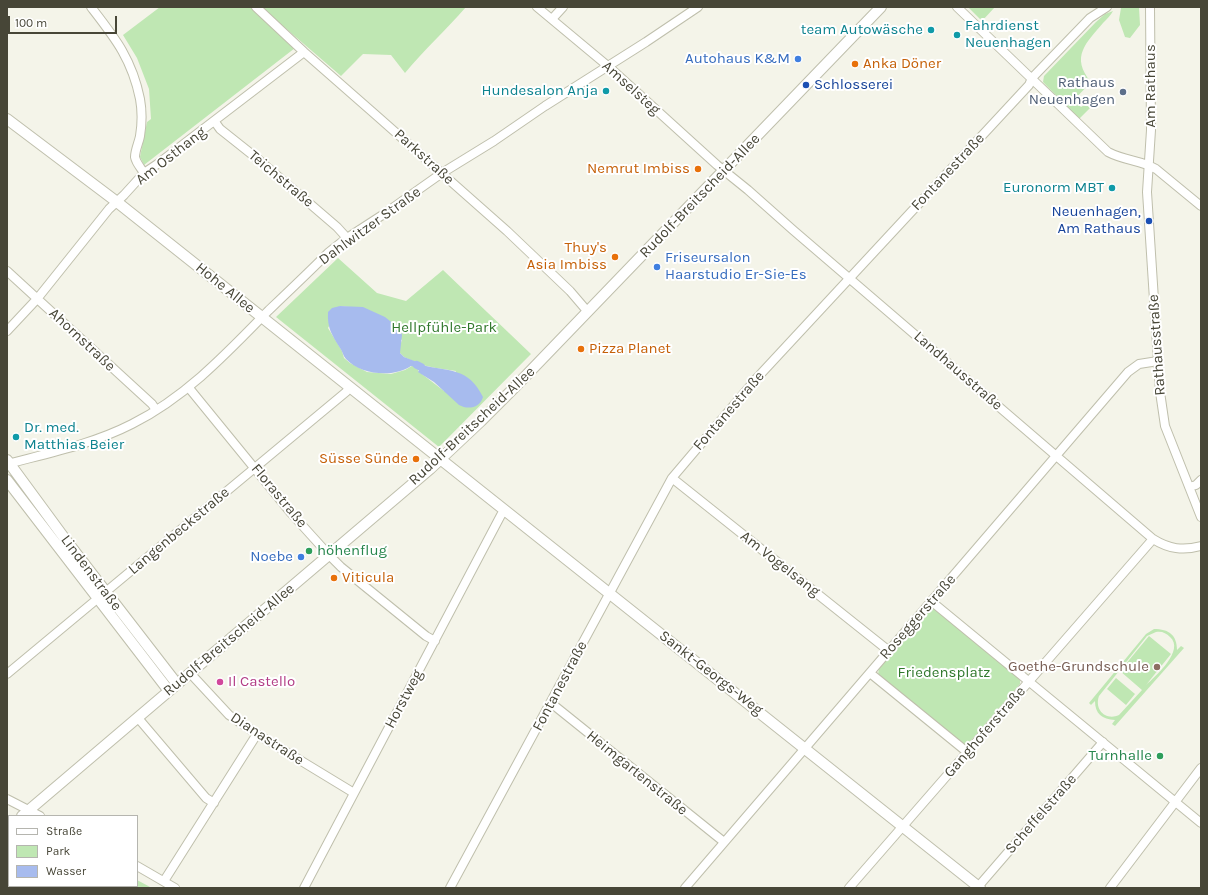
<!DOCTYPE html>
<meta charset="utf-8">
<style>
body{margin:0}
#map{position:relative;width:1208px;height:895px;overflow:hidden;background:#f4f4e9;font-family:Karla,sans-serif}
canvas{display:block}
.frame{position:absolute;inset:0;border:8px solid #474637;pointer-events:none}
.legend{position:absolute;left:8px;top:815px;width:130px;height:72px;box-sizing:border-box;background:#fff;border:1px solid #b5b5af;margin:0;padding:5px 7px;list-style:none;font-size:12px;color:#474637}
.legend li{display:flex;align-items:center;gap:8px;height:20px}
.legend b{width:20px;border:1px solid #b5b5af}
.scale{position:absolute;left:8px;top:16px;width:109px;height:18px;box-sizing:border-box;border:2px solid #474637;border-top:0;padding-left:5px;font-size:12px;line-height:14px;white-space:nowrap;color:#474637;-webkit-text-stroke:3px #fff;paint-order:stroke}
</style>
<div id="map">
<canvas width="1208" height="895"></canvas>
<div class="frame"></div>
<ul class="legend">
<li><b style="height:5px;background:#fff"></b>Straße</li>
<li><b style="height:11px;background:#bfe7b3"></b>Park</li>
<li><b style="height:11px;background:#a7bbee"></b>Wasser</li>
</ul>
<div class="scale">100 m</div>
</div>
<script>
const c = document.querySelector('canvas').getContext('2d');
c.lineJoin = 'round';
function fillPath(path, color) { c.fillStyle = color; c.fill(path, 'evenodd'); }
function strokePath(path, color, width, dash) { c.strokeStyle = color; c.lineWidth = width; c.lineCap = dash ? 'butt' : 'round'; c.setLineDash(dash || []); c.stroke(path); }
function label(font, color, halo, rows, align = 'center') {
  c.font = font + ' Karla,sans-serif'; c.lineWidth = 4; c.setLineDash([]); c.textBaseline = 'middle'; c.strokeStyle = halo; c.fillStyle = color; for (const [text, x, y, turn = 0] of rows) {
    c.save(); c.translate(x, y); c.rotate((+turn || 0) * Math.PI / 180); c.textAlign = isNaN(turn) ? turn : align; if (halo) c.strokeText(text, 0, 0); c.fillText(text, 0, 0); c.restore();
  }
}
const green = new Path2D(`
 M160,7H251L295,48L144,165L140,157L147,122L151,119L149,89L137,58L123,35Z
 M263,7H466C446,30 424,50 405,73L391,55L363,54L341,76L276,20Z
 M968,7H995L982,21Z
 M1126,7H1139L1140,25L1130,38L1125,37L1119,20L1121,8Z
 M1113,11C1111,15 1107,19 1103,23C1086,43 1070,57 1091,82L1074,100L1081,107L1086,104L1090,108L1079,119L1043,82L1044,76L1096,22L1105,14Z
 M338,258L377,293L406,301L443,270L531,354L439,447L276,317ZM340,306L350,307L402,340L399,348L400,353L404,357L417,363L405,370L391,374L367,372L350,363L344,358L342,351L328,328ZM422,365L436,368L456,371L444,391L418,371Z
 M932,606L1016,675L1020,680V684L967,745H964L878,676L879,666Z
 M1154,629C1169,629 1177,635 1177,650L1181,646L1184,648L1115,726L1112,724L1115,720C1102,719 1095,714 1095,701L1091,705L1089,703L1146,634ZM1156,632C1162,631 1166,633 1170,637C1185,650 1156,676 1146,685L1171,654L1149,636L1120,671L1142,690L1119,715C1106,721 1094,710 1099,696L1147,636Z
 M1116,678L1135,694L1126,705L1107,689Z
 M9,849V886H137V880L152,888H7V851Z`);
const water = new Path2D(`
 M340,306L363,307L385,317L400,329L402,335L400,353L404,357L417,362L416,367L411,366C393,378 361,375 346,359C343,356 343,352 340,348C332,335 327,328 328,312L332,308Z
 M422,365C450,372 468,367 483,397C480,408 468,410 459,405L434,382L418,372Z`);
const canal = new Path2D(`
 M417,365L421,367`);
const minor = new Path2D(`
 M91,7C115,38 132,59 140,99C142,110 142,124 140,136C139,142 135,150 135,157C136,163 141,168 144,173
 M256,7L304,52L377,116L507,231L570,291L588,312
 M537,7L609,67L717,165L748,190L793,230L1153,539C1169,549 1183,551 1201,546
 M957,7L1108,152C1125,161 1141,160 1156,169L1201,206
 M1150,7L1151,130L1147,192L1160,392L1165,426L1201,517
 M552,19L563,7
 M215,122L220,129L259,160L337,227L347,238
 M7,271L152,404L156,410
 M7,331L37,299L109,209L124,195L144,173L159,163L304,52
 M189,388L291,513L329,555L341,567L426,636L435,641
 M7,464C49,453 93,444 132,424C186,397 227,353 269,310C289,291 309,272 328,253L347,238L384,214L442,173L494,141L545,106L646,42L698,7
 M672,478L889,651
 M1189,487L1196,485L1201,480
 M931,601L1201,823
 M190,673L229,715L257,734L354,793
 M870,673L967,752
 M7,674L346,392L350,387
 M550,704L556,707L724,842
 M138,718L206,798L214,803
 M7,799L40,816
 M137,866L175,888
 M164,881L257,734
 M304,888L501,515L505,510
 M450,888L672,478L756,379L1029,85L1032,78L1090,18L1107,7
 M685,888L1128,372L1139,364L1158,361
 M849,888L1153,539
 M977,888L1103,742
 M1110,888L1201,768`);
const tertiary = new Path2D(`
 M7,119L117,202L980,888
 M7,460L65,539L177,684
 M7,480L169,691
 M22,816L430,469L481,421L515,387L881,7
 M7,829L9,827`);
const markers = [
 [931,30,4,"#0f9aa8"],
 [957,35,4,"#0f9aa8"],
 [798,59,4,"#3f7fe0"],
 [855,64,4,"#e8710a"],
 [806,85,4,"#1a4fb4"],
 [606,91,4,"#0f9aa8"],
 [1123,92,4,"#5c6f8a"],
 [698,169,4,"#e8710a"],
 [1112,188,4,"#0f9aa8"],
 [1149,221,4,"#1a4fb4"],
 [615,257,4,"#e8710a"],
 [657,267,4,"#3f7fe0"],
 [581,349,4,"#e8710a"],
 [16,437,4,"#0f9aa8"],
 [416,459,4,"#e8710a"],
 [309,551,4,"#2e9e5b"],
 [301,557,4,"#3f7fe0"],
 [334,578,4,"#e8710a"],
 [1157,667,4,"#8d6e63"],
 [220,682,4,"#d1479c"],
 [1160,756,4,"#2e9e5b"]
];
const cultureNames = [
 ["Fahrdienst",965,26,"left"],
 ["Neuenhagen",965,43,"left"],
 ["team Autowäsche",923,30],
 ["Hundesalon Anja",598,91],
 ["Euronorm MBT",1104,188],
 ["Dr. med.",24,428,"left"],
 ["Matthias Beier",24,445,"left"]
];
const shopNames = [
 ["Autohaus K&M",790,59],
 ["Friseursalon",665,258,"left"],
 ["Haarstudio Er-Sie-Es",665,275,"left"],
 ["Noebe",293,557]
];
const foodNames = [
 ["Anka Döner",863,64],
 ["Nemrut Imbiss",690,169,"right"],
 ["Thuy's",607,248,"right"],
 ["Asia Imbiss",607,265,"right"],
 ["Pizza Planet",589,349],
 ["Süsse Sünde",408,459,"right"],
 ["Viticula",342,578]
];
const serviceNames = [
 ["Rathaus",1115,83],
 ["Neuenhagen",1115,100]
];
const transitNames = [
 ["Schlosserei",814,85],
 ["Neuenhagen,",1141,212,"right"],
 ["Am Rathaus",1141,229,"right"]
];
const streetNames = [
 ["Am Rathaus",1151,86,-90],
 ["Amselsteg",631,88,42],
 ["Am Osthang",171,156,-38],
 ["Parkstraße",424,157,42],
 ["Fontanestraße",948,172,-47],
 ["Teichstraße",281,179,40],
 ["Rudolf-Breitscheid-Allee",700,196,-46],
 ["Dahlwitzer Straße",370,226,-36],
 ["Hohe Allee",225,288,39],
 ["Ahornstraße",82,340,43],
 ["Rathausstraße",1157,345,-94],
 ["Landhausstraße",958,371,41],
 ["Fontanestraße",729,411,-49],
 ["Rudolf-Breitscheid-Allee",472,426,-43],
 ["Florastraße",279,496,50],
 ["Langenbeckstraße",179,531,-40],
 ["Am Vogelsang",780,564,38],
 ["Lindenstraße",91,573,53],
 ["Roseggerstraße",918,617,-49],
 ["Rudolf-Breitscheid-Allee",229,640,-40],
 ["Sankt-Georgs-Weg",711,673,38],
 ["Fontanestraße",560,686,-62],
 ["Horstweg",404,699,-62],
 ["Ganghoferstraße",985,732,-49],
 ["Dianastraße",267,739,33],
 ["Heimgartenstraße",637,773,39],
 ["Scheffelstraße",1041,814,-49]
];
const parkNames = [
 ["Hellpfühle-Park",444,328],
 ["Friedensplatz",944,673]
];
const leisureNames = [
 ["höhenflug",317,551],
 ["Turnhalle",1152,756,"right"]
];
const educationNames = [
 ["Goethe-Grundschule",1149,667]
];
const hotelNames = [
 ["Il Castello",228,682]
];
fillPath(green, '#bfe7b3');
fillPath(water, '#a7bbee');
strokePath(canal, '#a7bbee', 8);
strokePath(minor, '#bfbfac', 10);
strokePath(tertiary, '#bfbfac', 12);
strokePath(minor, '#fff', 8);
strokePath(tertiary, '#fff', 10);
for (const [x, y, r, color] of markers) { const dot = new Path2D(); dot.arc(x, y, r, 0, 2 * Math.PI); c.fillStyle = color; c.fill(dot); strokePath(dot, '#fff', 1.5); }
label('15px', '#0d838f', '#fff', cultureNames, 'right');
label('15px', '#366cbe', '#fff', shopNames, 'right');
label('15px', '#c56008', '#fff', foodNames, 'left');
label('15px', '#4e5e75', '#fff', serviceNames, 'right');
label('15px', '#164399', '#fff', transitNames, 'left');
label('15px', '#474637', '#fff', streetNames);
label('15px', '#30782c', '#fff', parkNames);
label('15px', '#27864d', '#fff', leisureNames, 'left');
label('15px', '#785e54', '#fff', educationNames, 'right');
label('15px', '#b23c85', '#fff', hotelNames, 'left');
</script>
